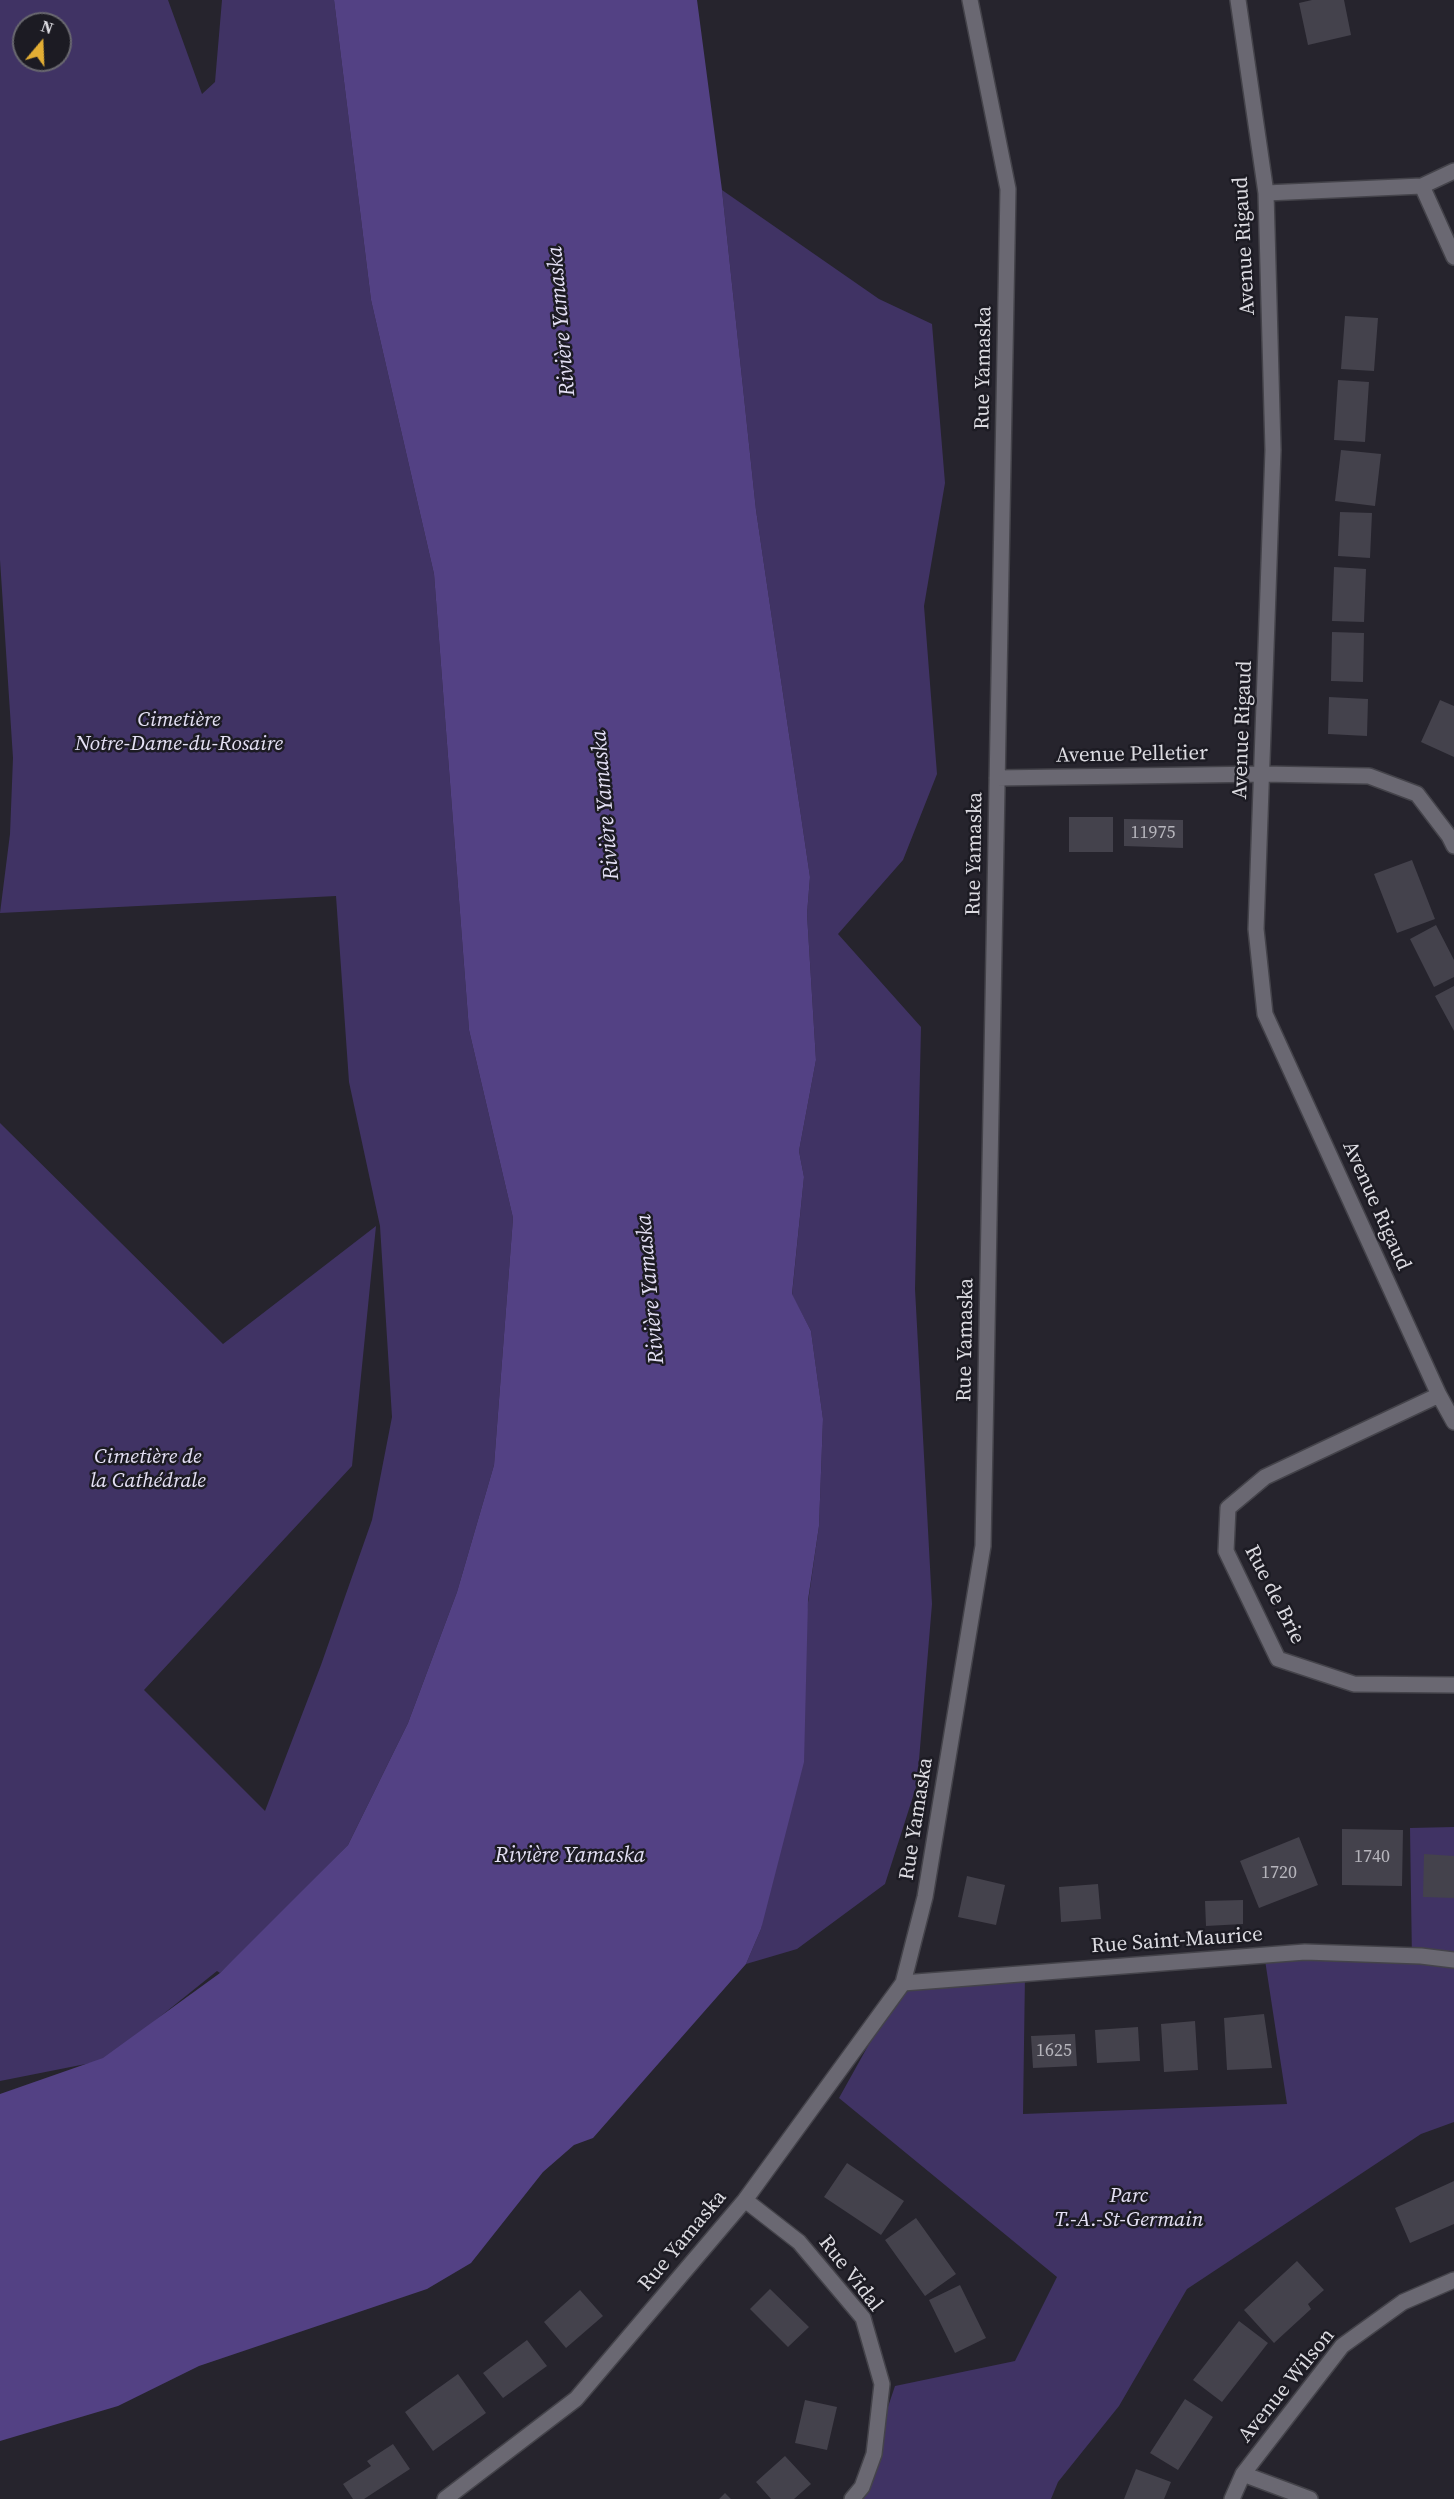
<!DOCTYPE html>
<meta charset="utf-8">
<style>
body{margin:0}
#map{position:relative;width:1454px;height:2499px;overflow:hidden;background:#26242d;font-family:"Source Serif 4",serif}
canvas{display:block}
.north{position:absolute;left:12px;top:12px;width:60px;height:60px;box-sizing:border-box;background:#1c1b23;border:2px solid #69686f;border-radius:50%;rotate:19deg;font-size:16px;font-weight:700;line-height:24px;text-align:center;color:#dcdbe1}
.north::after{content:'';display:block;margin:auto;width:21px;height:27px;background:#e3ae34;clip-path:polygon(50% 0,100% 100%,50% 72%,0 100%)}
</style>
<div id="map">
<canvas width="1454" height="2499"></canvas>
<div class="north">N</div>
</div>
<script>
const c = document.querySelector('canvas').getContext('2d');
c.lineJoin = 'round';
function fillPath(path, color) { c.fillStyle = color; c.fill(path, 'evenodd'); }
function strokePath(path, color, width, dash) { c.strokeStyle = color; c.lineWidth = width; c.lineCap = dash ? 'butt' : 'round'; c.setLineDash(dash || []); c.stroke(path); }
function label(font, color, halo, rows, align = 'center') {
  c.font = font + ' "Source Serif 4",serif'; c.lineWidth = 5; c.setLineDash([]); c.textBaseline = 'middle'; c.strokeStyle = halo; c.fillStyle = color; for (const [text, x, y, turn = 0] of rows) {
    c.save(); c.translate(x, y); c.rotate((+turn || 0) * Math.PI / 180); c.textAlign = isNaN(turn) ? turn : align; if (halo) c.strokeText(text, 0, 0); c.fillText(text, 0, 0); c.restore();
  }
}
const green = new Path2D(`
 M0,0H168L202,94L215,82L222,0H334L371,300L434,574L469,1030L513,1218L494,1465L457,1592L408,1723L348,1845L250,1945L220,1973L217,1971L106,2060L0,2081V1123L223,1344L376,1226L352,1466L144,1690L265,1811L321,1665L372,1520L392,1417L380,1226L349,1082L336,896L0,913L10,834L13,758L0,560ZM24,24H60V60H24Z
 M722,190L879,299L932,324L945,483L924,606L937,774L903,860L838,934L921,1027L915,1289L932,1604L917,1784L885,1884L797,1949L746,1964L761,1929L819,1526L823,1419L811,1331L792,1295L804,1177L799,1151L816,1060L807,914L810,877L756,510Z
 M1454,1827V2122L1421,2134L1187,2289L1119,2406L1058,2482L1051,2499H857L895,2386L1015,2361L1057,2277L839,2098L903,1983L1025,1974L1023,2114L1287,2104L1265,1960L1412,1961L1410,1828Z`);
const water = new Path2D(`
 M334,0H697L722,190L756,510L810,877L807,914L816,1060L799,1151L804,1177L792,1294L811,1331L823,1419L819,1526L808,1600L804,1762L761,1929L746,1964L593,2138L574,2145L543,2172L471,2263L427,2289L199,2366L118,2406L0,2441V2094L103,2058L220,1973L348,1845L408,1723L457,1592L494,1465L513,1218L469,1030L434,574L371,300Z`);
const building = new Path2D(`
 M1312,0H1344L1351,35L1308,45L1299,3Z
 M1345,316L1378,318L1374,371L1341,369Z
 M1338,380L1369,382L1365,442L1334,440Z
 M1341,450L1381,454L1375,506L1335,501Z
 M1340,512L1372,513L1370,558L1338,556Z
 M1334,567L1366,569L1364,622L1332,621Z
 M1332,632L1364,633L1363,682L1331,681Z
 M1329,697L1368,699L1367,736L1328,734Z
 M1440,700L1454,706V757L1421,742Z
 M1069,817H1113V852H1069Z
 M1124,819L1183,820V848L1124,846Z
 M1412,860L1435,919L1397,933L1374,874Z
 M1436,925L1454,960V977L1434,987L1410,939Z
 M1454,986V1031L1435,996Z
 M1342,1829L1403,1830L1402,1886L1342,1885Z
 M1299,1837L1318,1885L1259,1908L1240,1861Z
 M1424,1854L1454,1856V1898L1423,1897Z
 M967,1876L1005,1885L996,1925L958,1917Z
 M1098,1884L1101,1919L1061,1922L1059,1887Z
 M1243,1900V1924L1206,1926L1205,1901Z
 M1264,2014L1272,2068L1227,2070L1224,2018Z
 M1195,2021L1198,2070L1164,2072L1161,2024Z
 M1138,2027L1140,2061L1097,2063L1095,2030Z
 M1075,2034L1077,2066L1033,2068L1031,2036Z
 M847,2163L904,2201L881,2235L824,2197Z
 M1454,2181V2224L1410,2243L1395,2208Z
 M916,2218L956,2274L925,2296L885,2240Z
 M1297,2261L1324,2290L1308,2304L1311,2309L1274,2343L1244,2310Z
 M960,2285L986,2338L955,2353L929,2300Z
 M770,2289L809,2327L788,2347L750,2309Z
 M580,2290L603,2316L566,2348L544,2322Z
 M1239,2321L1268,2343L1222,2402L1193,2380Z
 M527,2340L547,2366L503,2398L483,2373Z
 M458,2374L486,2413L433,2451L405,2412Z
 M1185,2399L1213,2417L1178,2470L1150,2453Z
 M805,2400L837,2407L827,2450L795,2443Z
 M393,2444L410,2469L364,2499H353L343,2484L371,2466L367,2461Z
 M785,2456L811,2484L794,2499H771L756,2482Z
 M1136,2469L1171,2482L1164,2499H1124Z
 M725,2493L731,2499H719Z`);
const minor = new Path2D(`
 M1238,0L1266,193L1273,450L1256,929L1265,1014L1439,1395L1454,1422
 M1422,186L1454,257
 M1266,193L1422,186L1454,171
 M997,778L1263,774L1369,776L1417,794L1449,836L1454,846
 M1439,1395L1265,1477L1228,1508L1226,1551L1278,1659L1354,1684L1454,1685
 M903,1983L1305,1952L1421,1956L1454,1960
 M745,2200L799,2242L863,2318L882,2384L874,2454L862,2487L852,2499
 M1243,2474L1310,2499
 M445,2499L576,2399L745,2200L903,1983L925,1897L983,1546L1008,189L970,0
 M1232,2499L1243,2474L1342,2346L1403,2302L1454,2280`);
const numberNames = [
 ["11975",1153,833],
 ["1740",1372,1857],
 ["1720",1279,1873],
 ["1625",1054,2051]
];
const streetNames = [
 ["Avenue Rigaud",1245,246,-93],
 ["Rue Yamaska",984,368,-89],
 ["Avenue Rigaud",1243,730,-88],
 ["Avenue Pelletier",1132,755,-1],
 ["Rue Yamaska",975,854,-89],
 ["Avenue Rigaud",1376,1206,66],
 ["Rue Yamaska",966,1340,-89],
 ["Rue de Brie",1274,1595,63],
 ["Rue Yamaska",917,1819,-81],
 ["Rue Saint-Maurice",1177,1941,-4],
 ["Rue Yamaska",683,2241,-50],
 ["Rue Vidal",850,2274,52],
 ["Avenue Wilson",1287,2386,-51]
];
const parkNames = [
 ["Cimetière",179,721],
 ["Notre-Dame-du-Rosaire",179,745],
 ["Cimetière de",148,1458],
 ["la Cathédrale",148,1482],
 ["Parc",1129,2197],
 ["T.-A.-St-Germain",1129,2221]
];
const waterNames = [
 ["Rivière Yamaska",562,321,-95],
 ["Rivière Yamaska",606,805,-95],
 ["Rivière Yamaska",651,1289,-95],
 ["Rivière Yamaska",570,1856]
];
fillPath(green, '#403364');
fillPath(water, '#534184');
fillPath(building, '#44424c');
strokePath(minor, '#44434a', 18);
strokePath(minor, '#6a6872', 15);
label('18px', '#b6b5bc', null, numberNames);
label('21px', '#dcdbe1', '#1c1b23', streetNames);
label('italic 21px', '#e5e1f5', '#1c1b23', parkNames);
label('italic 22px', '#e4e0f5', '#1c1b23', waterNames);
</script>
